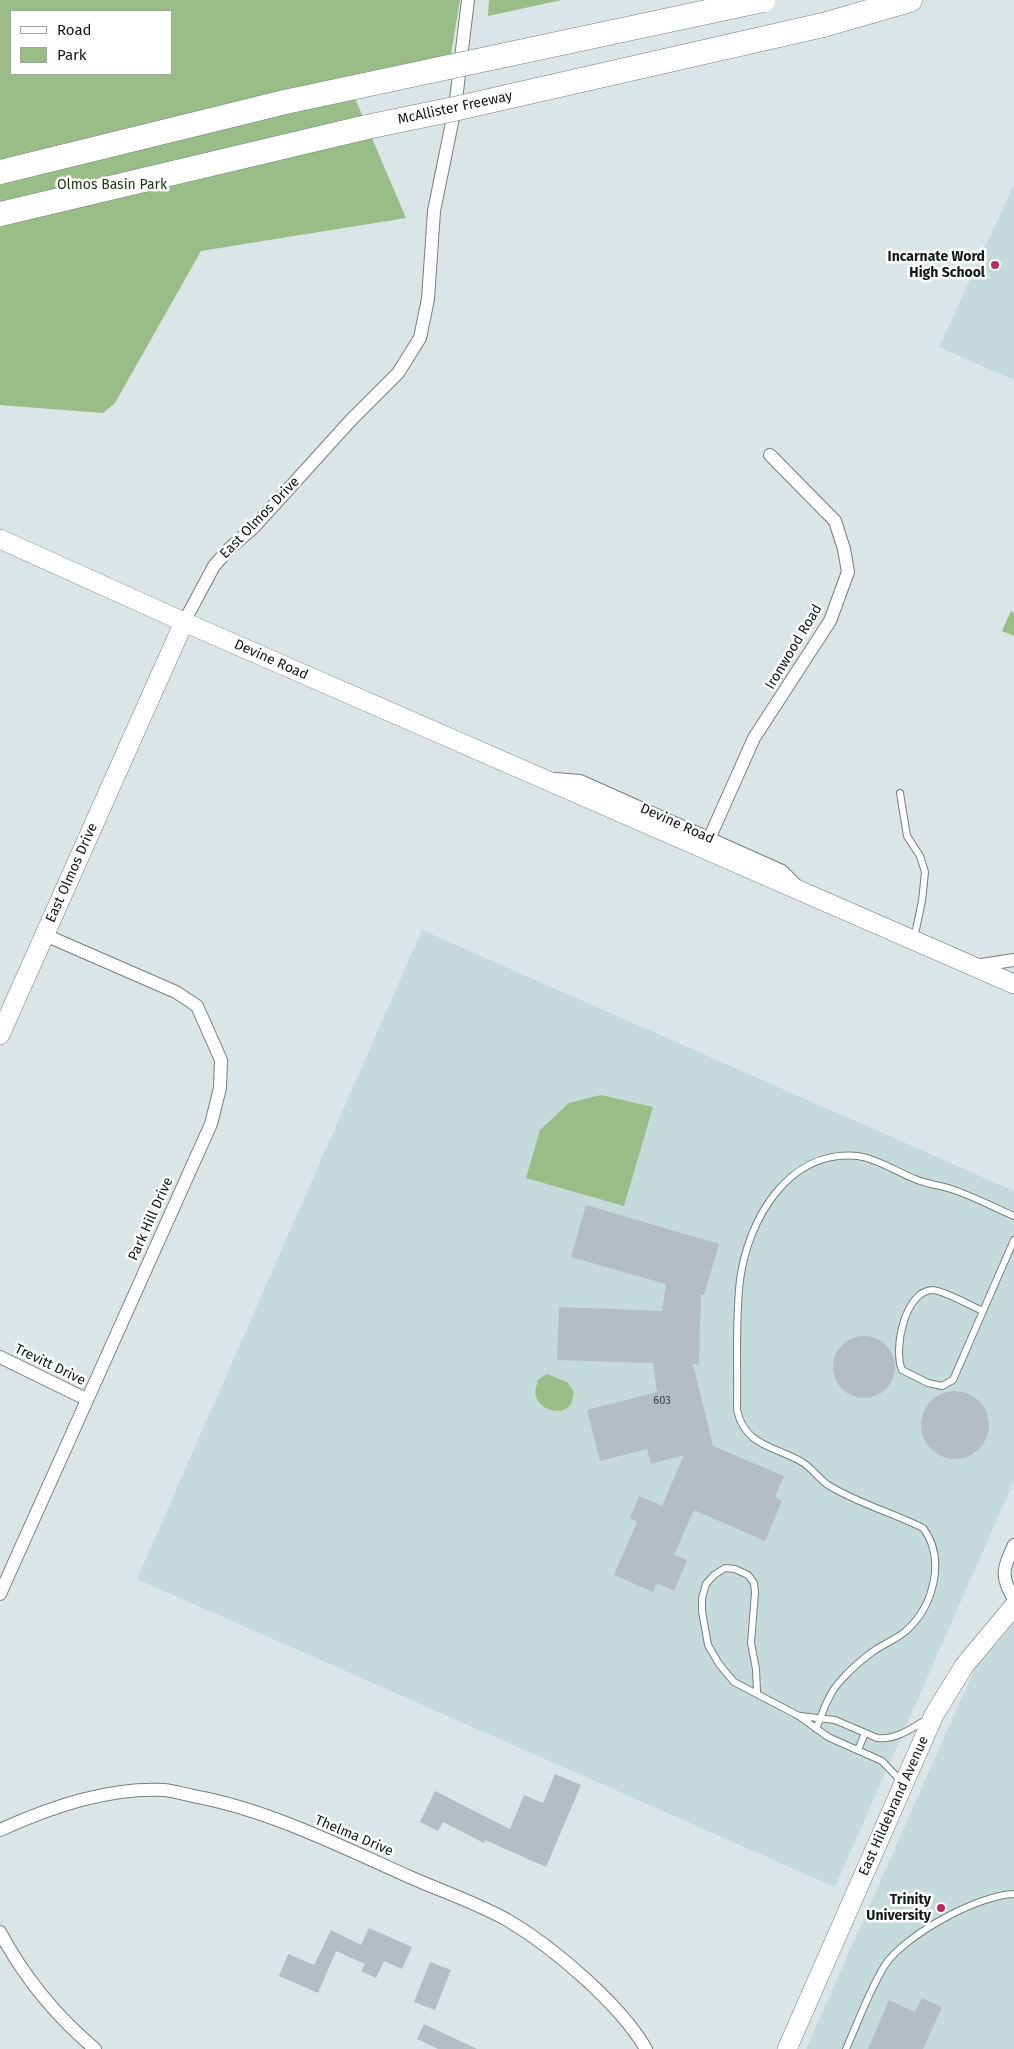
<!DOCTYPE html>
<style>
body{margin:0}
#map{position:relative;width:1014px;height:2049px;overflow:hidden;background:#d9e5e6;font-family:"Fira Sans",sans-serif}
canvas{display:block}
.legend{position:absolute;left:10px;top:10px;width:162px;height:65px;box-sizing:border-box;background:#fff;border:1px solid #a1a2a3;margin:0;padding:6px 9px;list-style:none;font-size:15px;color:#131718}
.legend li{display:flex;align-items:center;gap:10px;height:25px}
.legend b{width:25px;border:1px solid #a1a2a3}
</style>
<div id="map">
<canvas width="1014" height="2049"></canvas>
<ul class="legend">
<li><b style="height:6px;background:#fff"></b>Road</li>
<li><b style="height:14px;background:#9abd87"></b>Park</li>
</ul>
</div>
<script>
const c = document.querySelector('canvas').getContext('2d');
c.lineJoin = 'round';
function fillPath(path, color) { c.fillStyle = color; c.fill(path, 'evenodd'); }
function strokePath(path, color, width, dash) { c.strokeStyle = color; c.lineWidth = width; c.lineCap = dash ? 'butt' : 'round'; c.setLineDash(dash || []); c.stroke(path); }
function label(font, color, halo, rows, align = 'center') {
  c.font = font + ' "Fira Sans",sans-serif'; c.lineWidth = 5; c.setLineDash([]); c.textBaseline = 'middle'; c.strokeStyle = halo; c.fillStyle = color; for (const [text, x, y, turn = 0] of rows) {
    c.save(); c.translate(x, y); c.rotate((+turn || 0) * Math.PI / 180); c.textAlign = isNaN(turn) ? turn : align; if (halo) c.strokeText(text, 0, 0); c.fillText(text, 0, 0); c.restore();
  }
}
const built = new Path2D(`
 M1014,184V380L939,347Z
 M422,930L1014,1191V1481L835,1887L137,1579Z
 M1014,1580V2049H806L931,1767Z`);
const green = new Path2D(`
 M0,0H460L450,60L348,82L406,218L201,251L115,403L103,413L0,405ZM11,11H171V74H11Z
 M489,0H562L488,16Z
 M1011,611L1014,613V636L1002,631Z
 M601,1095L653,1107L624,1206L526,1178L540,1130L569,1103Z
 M547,1374L567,1382L574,1392C573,1396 572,1401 571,1404C562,1417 539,1410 536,1396C534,1391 537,1385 538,1380Z`);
const building = new Path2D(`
 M586,1205L719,1244L704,1295L701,1294L699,1365L693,1364L713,1446L784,1476L775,1497L782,1501L765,1541L694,1510L674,1555L687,1560L674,1591L657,1583L653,1592L614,1575L637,1522L630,1518L639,1496L662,1506L684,1455L651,1464L647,1449L600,1461L587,1410L657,1392L653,1363L557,1360L559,1307L662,1311L666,1284L571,1257Z
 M833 1367a31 31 0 1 1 62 0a31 31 0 1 1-62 0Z
 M921 1425a34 34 0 1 1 68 0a34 34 0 1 1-68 0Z
 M555,1774L581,1785L546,1867L485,1840L484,1843L443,1822L438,1831L420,1822L435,1791L510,1829L524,1795L543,1803Z
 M369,1928L412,1947L402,1969L384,1961L376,1978L361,1971L365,1964L336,1951L318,1993L279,1976L288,1954L314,1965L331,1930L361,1945Z
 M430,1962L451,1970L435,2010L414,2002Z
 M922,1998L942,2007L923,2049H868L889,2000L915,2012Z
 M424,2024L477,2049H438L417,2039Z`);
const lane = new Path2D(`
 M900,793L907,836L920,856L925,872L922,901L914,939
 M983,1311C971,1306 945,1291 933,1290C905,1290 893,1349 902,1370L928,1383L942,1386L953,1380L1014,1240
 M757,1692L756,1669L751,1643L755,1593L754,1583L748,1575L735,1569L725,1568L714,1575L706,1584L702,1598V1611L708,1645L719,1664L734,1682L799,1716L828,1737L882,1761L902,1782
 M800,1716L835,1720L877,1738C896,1740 911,1729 927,1719
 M816,1729C823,1711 829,1692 843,1678C852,1668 864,1658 875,1650C886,1643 897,1639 907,1630C934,1605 946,1558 923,1528C893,1513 857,1503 828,1485C819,1479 812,1468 802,1462C774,1446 745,1446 737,1410C738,1369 735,1320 740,1280C748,1220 788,1149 858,1156C878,1159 897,1172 915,1179C926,1184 939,1185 951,1189C973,1196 993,1207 1014,1216
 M858,1750L865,1733
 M846,2049C858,2022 869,1991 885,1965C905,1935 978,1895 1014,1894`);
const street = new Path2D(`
 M184,622L214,566L229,549L254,527L352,419L398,373L420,338L428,299L434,211L455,108L468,0
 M555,779L580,781L782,871L797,886
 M709,839L754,738L830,621L848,572L844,549L835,521L770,455
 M975,966L1014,960
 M0,1357L86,1399
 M1014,1545C1003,1569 1000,1576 1014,1599
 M0,1594L211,1124L220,1088L221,1060L197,1006L176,992L45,935
 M0,1830C50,1807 108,1787 164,1790C174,1791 184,1794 193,1796C270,1810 342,1847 412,1878C444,1892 479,1904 509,1921C554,1948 620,2004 646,2049
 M0,1932C24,1977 56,2016 95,2049`);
const secondary = new Path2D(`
 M0,539L184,622L1014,984
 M0,1035L184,622
 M787,2049L934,1715L964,1666L1014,1606`);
const highway = new Path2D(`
 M823,25L910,0`);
const highwayBridge = new Path2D(`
 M0,172L285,102L763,0
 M0,214L367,127L454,109L823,25`);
const markers = [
 [995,265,5,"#b72a5d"],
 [941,1908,5,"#b72a5d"]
];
const numberNames = [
 ["603",662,1401]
];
const streetNames = [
 ["McAllister Freeway",455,108,-12],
 ["East Olmos Drive",260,518,-46],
 ["Ironwood Road",794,647,-59],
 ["Devine Road",271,660,24],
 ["Devine Road",677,824,24],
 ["East Olmos Drive",72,873,-66],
 ["Park Hill Drive",151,1219,-66],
 ["Trevitt Drive",50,1365,26],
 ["East Hildebrand Avenue",894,1806,-66],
 ["Thelma Drive",354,1836,23]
];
const parkNames = [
 ["Olmos Basin Park",112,185]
];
const poiNames = [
 ["Incarnate Word",985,257],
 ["High School",985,273],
 ["Trinity",931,1900],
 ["University",931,1916]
];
fillPath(built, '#c5dadb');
fillPath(green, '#9abd87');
fillPath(building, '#b4bdc3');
strokePath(lane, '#747f7f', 8);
strokePath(street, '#747f7f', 14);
strokePath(secondary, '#747f7f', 20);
strokePath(highway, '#747f7f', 25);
strokePath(lane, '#fff', 6);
strokePath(street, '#fff', 12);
strokePath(secondary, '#fff', 19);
strokePath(highway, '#fff', 24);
strokePath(highwayBridge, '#747f7f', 25, []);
strokePath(highwayBridge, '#fff', 24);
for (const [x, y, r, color] of markers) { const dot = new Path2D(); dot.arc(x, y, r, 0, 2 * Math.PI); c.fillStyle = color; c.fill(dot); strokePath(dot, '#fff', 2); }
label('11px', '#3b4043', null, numberNames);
label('14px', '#131718', '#fff', streetNames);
label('14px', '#1d350e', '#fff', parkNames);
label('bold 14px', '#131718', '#fff', poiNames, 'right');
</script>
